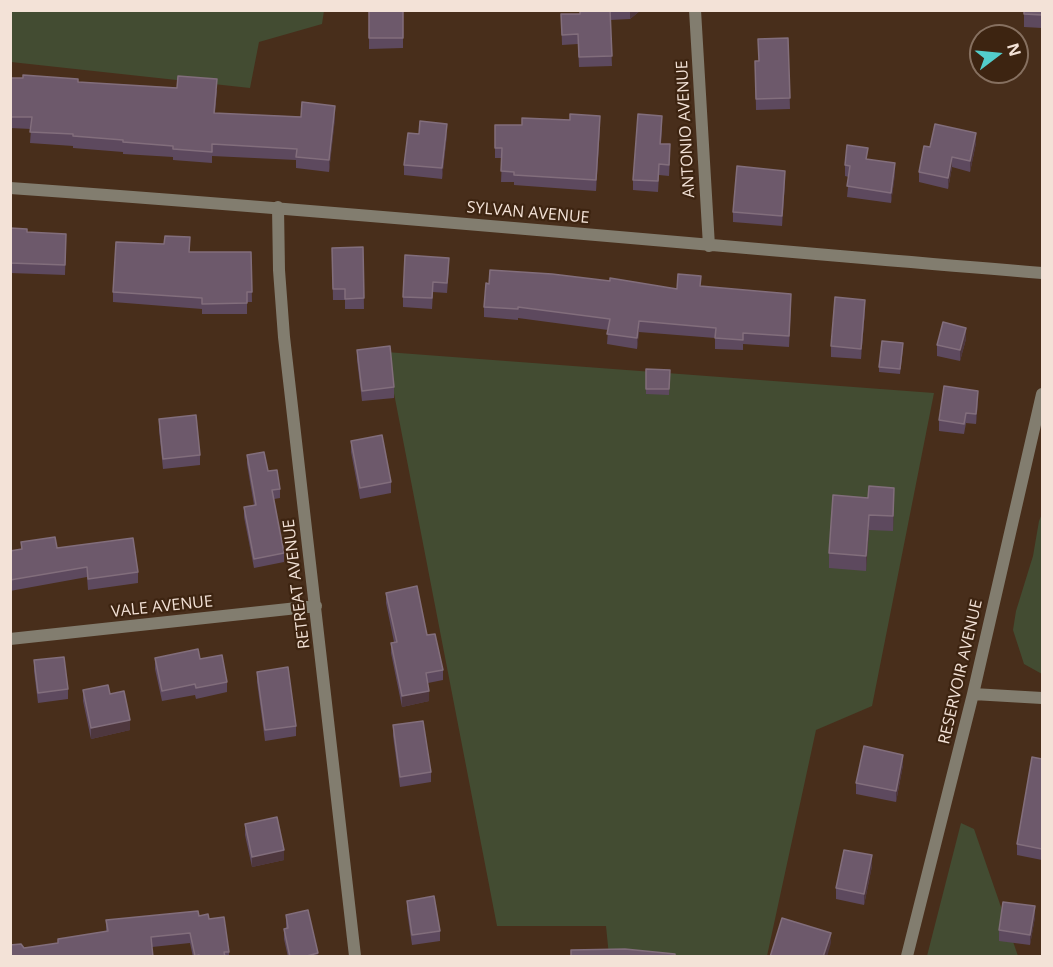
<!DOCTYPE html>
<style>
body{margin:0}
#map{position:relative;width:1053px;height:967px;overflow:hidden;background:#482e1b;font-family:"Open Sans",sans-serif}
canvas{display:block}
.frame{position:absolute;inset:0;border:12px solid #f3e2d7;pointer-events:none}
.north{position:absolute;left:969px;top:24px;width:60px;height:60px;box-sizing:border-box;background:#3d2411;border:2px solid #867060;border-radius:50%;rotate:74deg;font-size:16px;font-weight:700;line-height:24px;text-align:center;color:#f3e2d7}
.north::after{content:'';display:block;margin:auto;width:21px;height:27px;background:#53cdcb;clip-path:polygon(50% 0,100% 100%,50% 72%,0 100%)}
</style>
<div id="map">
<canvas width="1053" height="967"></canvas>
<div class="frame"></div>
<div class="north">N</div>
</div>
<script>
const c = document.querySelector('canvas').getContext('2d');
c.lineJoin = 'round';
function fillPath(path, color) { c.fillStyle = color; c.fill(path, 'evenodd'); }
function strokePath(path, color, width, dash) { c.strokeStyle = color; c.lineWidth = width; c.lineCap = dash ? 'butt' : 'round'; c.setLineDash(dash || []); c.stroke(path); }
function label(font, color, halo, rows, align = 'center') {
  c.font = font + ' "Open Sans",sans-serif'; c.lineWidth = 4.5; c.setLineDash([]); c.textBaseline = 'middle'; c.strokeStyle = halo; c.fillStyle = color; for (const [text, x, y, turn = 0] of rows) {
    c.save(); c.translate(x, y); c.rotate((+turn || 0) * Math.PI / 180); c.textAlign = isNaN(turn) ? turn : align; if (halo) c.strokeText(text, 0, 0); c.fillText(text, 0, 0); c.restore();
  }
}
const green = new Path2D(`
 M11,11H324L322,24L259,42L250,88L11,62Z
 M386,352L934,393L872,706L816,730L767,956H609L606,926H497Z
 M1042,514V674L1024,664L1013,630L1016,611L1033,556L1039,521Z
 M961,823L974,829L1018,956H927Z`);
const minor = new Path2D(`
 M695,10L709,246
 M10,188C355,212 698,245 1042,273
 M278,207L279,270L284,337L355,956
 M10,639L316,606
 M973,694L1042,698
 M907,956L973,694L1042,394`);
const wall = new Path2D(`
 M580,10H641L630,19L610,20L612,66L579,67L578,44L562,45L561,14H580Z
 M1024,10H1042V28L1024,27Z
 M369,11H403V48L369,49Z
 M788,38L790,109L756,110L755,61H759Z
 M10,78L217,90L215,113L335,118L329,172L296,168V160L212,156V163L173,160V157L123,154V152L73,148V146L30,143L31,129L10,128Z
 M495,125L600,126L596,191L514,185V182H501L502,158H495Z
 M662,127L661,144L670,155L669,176L659,175L658,192L633,190V180Z
 M419,134H447L442,179L404,175V165Z
 M976,143L970,172L952,167L948,189L919,182V172L930,147Z
 M868,159L895,174L891,203L847,197L849,177L845,176V165Z
 M785,181L782,226L733,222V212Z
 M10,228L66,244L65,275L10,273Z
 M363,247L364,309H345V300H333L332,248Z
 M190,252H251L252,302H247V314H202V309L113,302V292Z
 M449,268L447,293L433,292L432,309L403,307V297Z
 M701,286L791,304L789,347L743,344V350L715,349V338L639,332L637,349L607,344L608,330L518,318V320L484,317V307Z
 M865,310L861,359L831,357V346Z
 M966,339L960,361L937,356V345Z
 M903,348L900,374L879,372V367Z
 M357,350L394,387V398L362,401L357,360Z
 M646,369L670,370L669,395L646,394Z
 M978,401L976,424L966,423L964,434L939,431V420Z
 M159,419L200,455V465L163,469L159,430Z
 M351,441L391,482V493L360,499L351,452Z
 M247,455L268,471L280,489V498L274,499L284,553V562L254,568L244,517V507L254,505L247,464Z
 M833,495L894,503L893,531L869,530L866,571L829,568V553Z
 M21,542L57,548L138,572V583L88,590L87,577L10,591V551L21,549Z
 M386,593L427,635L443,670V680L428,683L429,701L402,707L391,653V643L394,642L386,603Z
 M155,658L200,659L227,682V692L196,699L195,695L162,701L155,669Z
 M34,660L68,689V699L38,703L34,671Z
 M257,672L296,726V736L265,741L257,682Z
 M83,690L110,694L130,730L91,739L83,701Z
 M393,725L431,772V782L400,787L393,736Z
 M1042,759V860L1017,855V844Z
 M903,765L896,802L856,794V783Z
 M245,824L284,860L252,867L245,835Z
 M872,866L864,905L836,899V888Z
 M407,901L440,931V941L412,945L407,911Z
 M286,915L318,957H288L284,939V929L286,928Z
 M199,916L209,919L229,952V957H193L190,943L152,947L24,948L58,943L106,931V920Z
 M1035,917L1030,945L999,941V930Z`);
const shadedWall = new Path2D(`
 M630,10H641L630,19Z
 M335,106V118L329,172V160Z
 M600,116V126L596,191V180Z
 M447,124V134L442,179V168Z
 M976,133V143L970,172V161Z
 M952,157V167L948,189V178Z
 M895,163V174L891,203V193Z
 M785,171V181L782,226V216Z
 M865,300V310L861,359V349Z
 M639,321V332L637,349V338Z
 M966,328V339L960,361V350Z
 M978,391V401L976,424V414Z
 M894,488V503L893,531V516Z
 M869,515V530L866,571V556Z
 M429,691V701L402,707V696Z
 M130,720V730L91,739V728Z
 M903,755V765L896,802V791Z
 M284,850V860L252,867V857Z
 M872,855V866L864,905V894Z
 M1035,906V917L1030,945V935Z
 M831,933V943L827,957H823Z
 M318,953V957H303Z`);
const building = new Path2D(`
 M580,10H610L612,56L579,57L578,34L562,35L561,14H580Z
 M1024,10H1042V15L1024,14Z
 M369,11H403V38H369Z
 M788,38L790,98L756,99L755,61H759L758,39Z
 M23,75L78,79V82L177,88L178,76L217,79L214,113L301,117L302,102L335,106L329,160L296,157L297,149L212,144V152L173,149V146L123,142V140L73,136V134L30,132L32,117H10V78H23Z
 M570,114L600,116L596,180L514,175V172L501,171L502,148H495V125H522V118L570,120Z
 M638,114L662,116L660,144H670L669,165L659,164L658,181L633,180Z
 M420,121L447,124L442,168L404,165L408,133L419,134Z
 M935,124L976,133L970,161L952,157L948,178L919,172L924,146L930,147Z
 M847,145L868,148L866,159L895,163L891,193L847,186L850,166L845,165Z
 M737,166L785,171L782,216L733,212Z
 M10,228L27,229V232L66,234L65,265L10,263Z
 M165,236L190,237L189,252H251L252,292H247V303L202,304V298L113,292L116,242L164,244Z
 M363,247L364,298L345,299V289H333L332,248Z
 M405,255L449,258L447,283L433,282L432,298L403,297Z
 M490,270L552,274L610,281V278L677,289L678,274L701,276L700,286L791,294L789,336L743,333V340L715,338L716,328L639,321L637,338L607,334L610,319L518,307V309L484,307L486,283L489,284Z
 M835,297L865,300L861,349L831,346Z
 M943,322L966,328L960,350L937,345Z
 M882,341L903,343L900,369L879,367Z
 M390,346L394,387L362,391L357,350Z
 M646,369L670,370L669,389H646Z
 M944,386L978,391L976,414L966,413L964,424L939,420Z
 M196,415L200,455L163,459L159,419Z
 M382,435L391,482L360,488L351,441Z
 M264,452L268,471L277,470L280,489L272,490L284,553L254,559L244,507L256,505L247,455Z
 M869,486L894,488L893,516L869,515L866,556L829,553L833,495L868,498Z
 M55,537L57,548L133,538L138,572L88,579L87,567L10,580V551L22,549L21,542Z
 M417,586L427,635L435,634L443,670L426,673L429,691L402,696L391,643L397,642L386,593Z
 M198,649L200,659L222,655L227,682L196,688L195,684L162,691L155,658Z
 M64,657L68,689L38,693L34,660Z
 M288,667L296,726L265,730L257,672Z
 M108,685L110,694L124,691L130,720L91,728L83,690Z
 M423,721L431,772L400,777L393,725Z
 M864,746L903,755L896,791L856,783Z
 M1032,757L1042,759V849L1017,844Z
 M277,817L284,850L252,857L245,824Z
 M844,850L872,855L864,894L836,888Z
 M434,896L440,931L412,935L407,901Z
 M1003,902L1035,906L1030,935L999,930Z
 M308,910L318,953L303,957H290L284,929L288,928L286,915Z
 M198,911L199,916L208,914L209,919L224,917L229,952H224L225,957H199V955L195,956L190,933L151,937L153,957H10V945L21,944L24,948L58,943V939L108,931L106,920Z
 M782,918L831,933L823,957H770Z
 M625,949L675,954V957H571V950Z`);
const streetNames = [
 ["ANTONIO AVENUE",686,129,-93],
 ["SYLVAN AVENUE",528,213,5],
 ["RETREAT AVENUE",297,584,-97],
 ["VALE AVENUE",162,607,-6],
 ["RESERVOIR AVENUE",961,672,-77]
];
fillPath(green, '#434c32');
strokePath(minor, '#827d6f', 12);
fillPath(wall, '#5d495e');
fillPath(shadedWall, '#4e373e');
fillPath(building, '#6d596b');
strokePath(building, '#826e7c', 1.5);
label('16px', '#f3e2d7', '#3d2411', streetNames);
</script>
